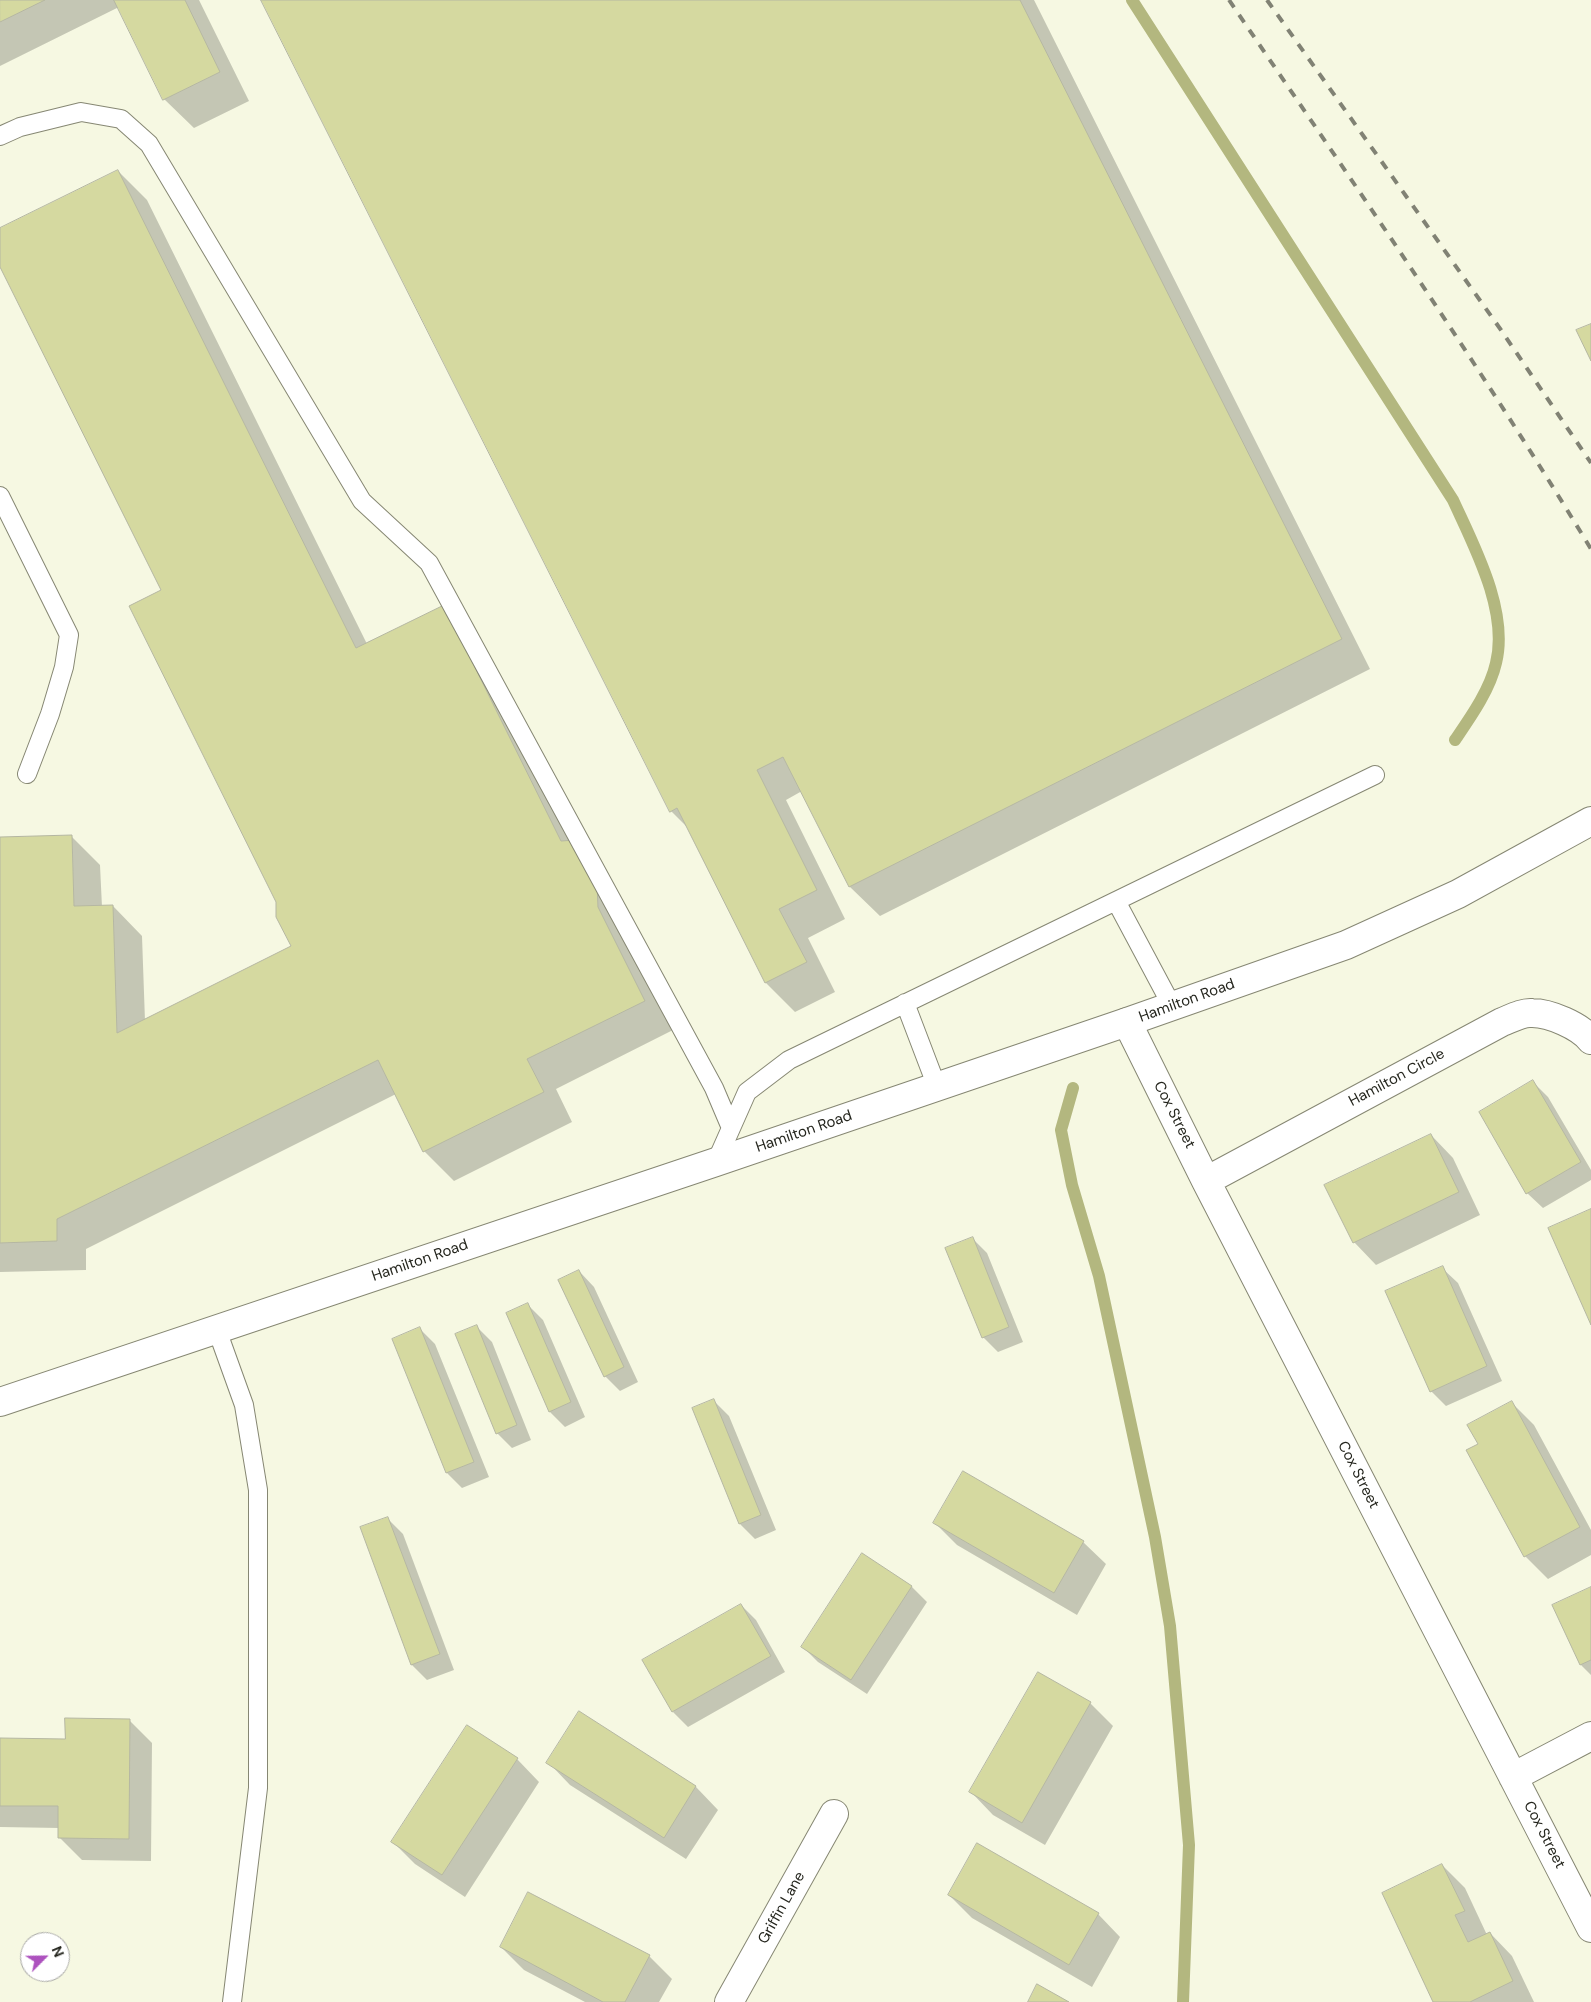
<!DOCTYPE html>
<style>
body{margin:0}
#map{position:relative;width:1591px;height:2002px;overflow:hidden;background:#f6f8e2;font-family:"DM Sans",sans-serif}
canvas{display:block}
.north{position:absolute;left:20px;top:1932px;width:50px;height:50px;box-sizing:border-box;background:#fff;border:1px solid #a8a8a5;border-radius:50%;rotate:67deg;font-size:14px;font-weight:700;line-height:20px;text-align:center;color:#25261e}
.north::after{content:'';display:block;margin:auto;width:18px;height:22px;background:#ad52be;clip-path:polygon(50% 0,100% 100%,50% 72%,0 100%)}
</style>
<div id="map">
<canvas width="1591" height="2002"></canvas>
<div class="north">N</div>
</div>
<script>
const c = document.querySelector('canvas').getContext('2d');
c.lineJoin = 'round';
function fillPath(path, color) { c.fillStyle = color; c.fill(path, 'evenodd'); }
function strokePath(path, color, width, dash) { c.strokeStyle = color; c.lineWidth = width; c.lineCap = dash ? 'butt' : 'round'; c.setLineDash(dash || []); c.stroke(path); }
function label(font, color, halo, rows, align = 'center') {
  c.font = font + ' "DM Sans",sans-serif'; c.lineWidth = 4.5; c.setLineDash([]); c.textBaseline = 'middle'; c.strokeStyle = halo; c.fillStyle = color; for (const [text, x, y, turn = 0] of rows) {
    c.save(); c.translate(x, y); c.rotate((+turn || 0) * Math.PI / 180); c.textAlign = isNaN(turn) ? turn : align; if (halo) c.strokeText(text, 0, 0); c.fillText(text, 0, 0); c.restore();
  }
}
const shadow = new Path2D(`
 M0,0H199L249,101L194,128L164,99L119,7L0,66Z
 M263,0H1034L1370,669L880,916L850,887L802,791L786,800L845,919L808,938L835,992L795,1012L766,983L689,829L671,811Z
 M118,171L147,200L367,644L443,606L673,1030L556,1089L572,1122L454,1181L424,1151L396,1094L86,1249V1270L0,1272V838L71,836L100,865L102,907L113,906L142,936L145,1021L293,947L162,591L0,265V230Z
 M1533,1082L1548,1097L1591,1170V1180L1543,1208L1527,1193Z
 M1431,1135L1453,1158L1480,1215L1376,1265L1354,1242Z
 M972,1238L987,1253L1023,1342L998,1352L983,1337Z
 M1442,1268L1458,1283L1502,1381L1446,1406L1431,1391Z
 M579,1271L594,1287L638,1382L620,1391L605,1376Z
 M528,1305L543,1320L585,1417L565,1427L550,1412Z
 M477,1327L492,1342L531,1440L512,1448L497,1433Z
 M420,1329L435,1344L489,1477L462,1488L447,1473L394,1339Z
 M714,1401L729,1416L776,1530L755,1539L740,1524Z
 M1511,1402L1534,1425L1591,1530V1555L1548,1579L1525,1556L1479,1444Z
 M388,1519L403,1534L454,1670L427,1680L412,1665Z
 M935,1523L1083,1542L1106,1564L1077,1615L957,1545Z
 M863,1554L912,1587L927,1602L867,1694L818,1662L803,1647Z
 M1591,1589V1675L1581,1665Z
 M741,1605L756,1620L785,1672L688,1727L673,1712Z
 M1039,1673L1090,1703L1113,1726L1045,1845L993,1815L971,1792Z
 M579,1713L696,1787L718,1810L686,1859L570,1785L548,1762Z
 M130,1721L152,1743L151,1861L82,1860L59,1837V1828L0,1827V1739L66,1740Z
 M517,1759L539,1782L465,1897L415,1864L393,1842Z
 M1442,1865L1465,1888L1487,1935L1490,1933L1512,1956L1534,2002H1435Z
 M529,1894L649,1956L672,1979L659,2002H585L524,1970L501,1947Z
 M949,1895L1098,1914L1120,1937L1092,1987L972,1918Z`);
const stream = new Path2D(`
 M1132,0L1453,500C1474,546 1509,611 1496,663C1490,690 1470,718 1455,740
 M1073,1088L1061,1130L1072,1185L1099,1276L1155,1537L1170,1626L1189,1845L1183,2002`);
const building = new Path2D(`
 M0,0H45L0,22Z
 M114,0H185L220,72L163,100Z
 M261,0H1020L1342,639L849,887L783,757L757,770L817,890L779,909L807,962L765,983L677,808L670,812Z
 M118,170L356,648L444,605L561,841L575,840L597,884L598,907L645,1001L527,1059L544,1092L423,1152L378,1060L57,1219V1241L0,1243V837L72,835L74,906L113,905L117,1033L291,946L276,917V902L129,606L161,590L0,267V228Z
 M1591,324V361L1576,330Z
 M1533,1080L1581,1162L1526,1194L1479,1112Z
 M1431,1134L1459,1192L1353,1243L1324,1185Z
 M1591,1209V1325L1548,1228Z
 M973,1237L1009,1327L982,1338L945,1248Z
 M1443,1266L1487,1366L1430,1392L1385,1291Z
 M579,1270L624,1367L604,1377L558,1280Z
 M528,1303L571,1402L549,1412L506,1313Z
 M477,1325L517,1425L496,1434L455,1334Z
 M420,1327L474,1462L446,1473L392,1339Z
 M714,1399L761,1515L739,1524L692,1408Z
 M1512,1401L1580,1527L1524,1557L1466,1450L1478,1444L1467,1425Z
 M963,1471L1084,1541L1054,1593L933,1523Z
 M388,1517L440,1654L411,1665L360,1527Z
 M862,1553L912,1586L851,1680L801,1647Z
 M1591,1587V1660L1580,1665L1552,1605Z
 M741,1604L771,1656L672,1712L642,1660Z
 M1038,1672L1091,1702L1022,1823L969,1792Z
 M579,1711L696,1786L664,1838L546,1763Z
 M65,1718L130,1719L129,1839L58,1838V1806H0V1738L65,1739Z
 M467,1725L518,1758L442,1875L391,1842Z
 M977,1843L1099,1913L1069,1965L948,1895Z
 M1442,1864L1465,1911L1455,1915L1468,1942L1490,1932L1513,1981L1470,2002H1433L1382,1893Z
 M528,1892L650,1955L625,2002H603L500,1947Z
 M1037,1984L1069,2002H1028Z`);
const service = new Path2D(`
 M0,136L20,127L81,112L121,119L149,144L362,501L429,563L714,1088L731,1128
 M0,496L69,635L64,667L50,714L27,774
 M1116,901L1172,1006
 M905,1003L937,1087
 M716,1162L747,1092L789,1060L1375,775
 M217,1330L244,1405L258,1490V1788L232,2002`);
const minor = new Path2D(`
 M1127,1022L1206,1181L1591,1928
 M1206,1181L1502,1022C1510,1019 1523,1012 1532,1013C1550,1013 1580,1026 1591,1040
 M1513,1777L1591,1736
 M729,2002L834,1814`);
const tertiary = new Path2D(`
 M0,1402L716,1162L1127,1022L1346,945L1458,894L1591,821`);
const rail = new Path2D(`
 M1229,0C1352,181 1477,361 1591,549
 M1267,0L1501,330L1591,463`);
const streetNames = [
 ["Hamilton Road",1187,1001,-20],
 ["Hamilton Circle",1397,1078,-28],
 ["Cox Street",1174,1115,63],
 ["Hamilton Road",804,1132,-19],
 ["Hamilton Road",420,1261,-19],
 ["Cox Street",1358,1475,63],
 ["Cox Street",1544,1835,63],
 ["Griffin Lane",782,1908,-61]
];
fillPath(shadow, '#0003');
strokePath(stream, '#b3b77f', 12);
fillPath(building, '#d5d9a0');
strokePath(building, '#b5b7a2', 1);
strokePath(service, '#868773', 20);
strokePath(minor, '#868773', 30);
strokePath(tertiary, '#868773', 30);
strokePath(service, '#fff', 18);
strokePath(minor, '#fff', 28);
strokePath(tertiary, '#fff', 28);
strokePath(rail, '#818274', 4, [9, 9]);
label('15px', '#25261e', '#fff', streetNames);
</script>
